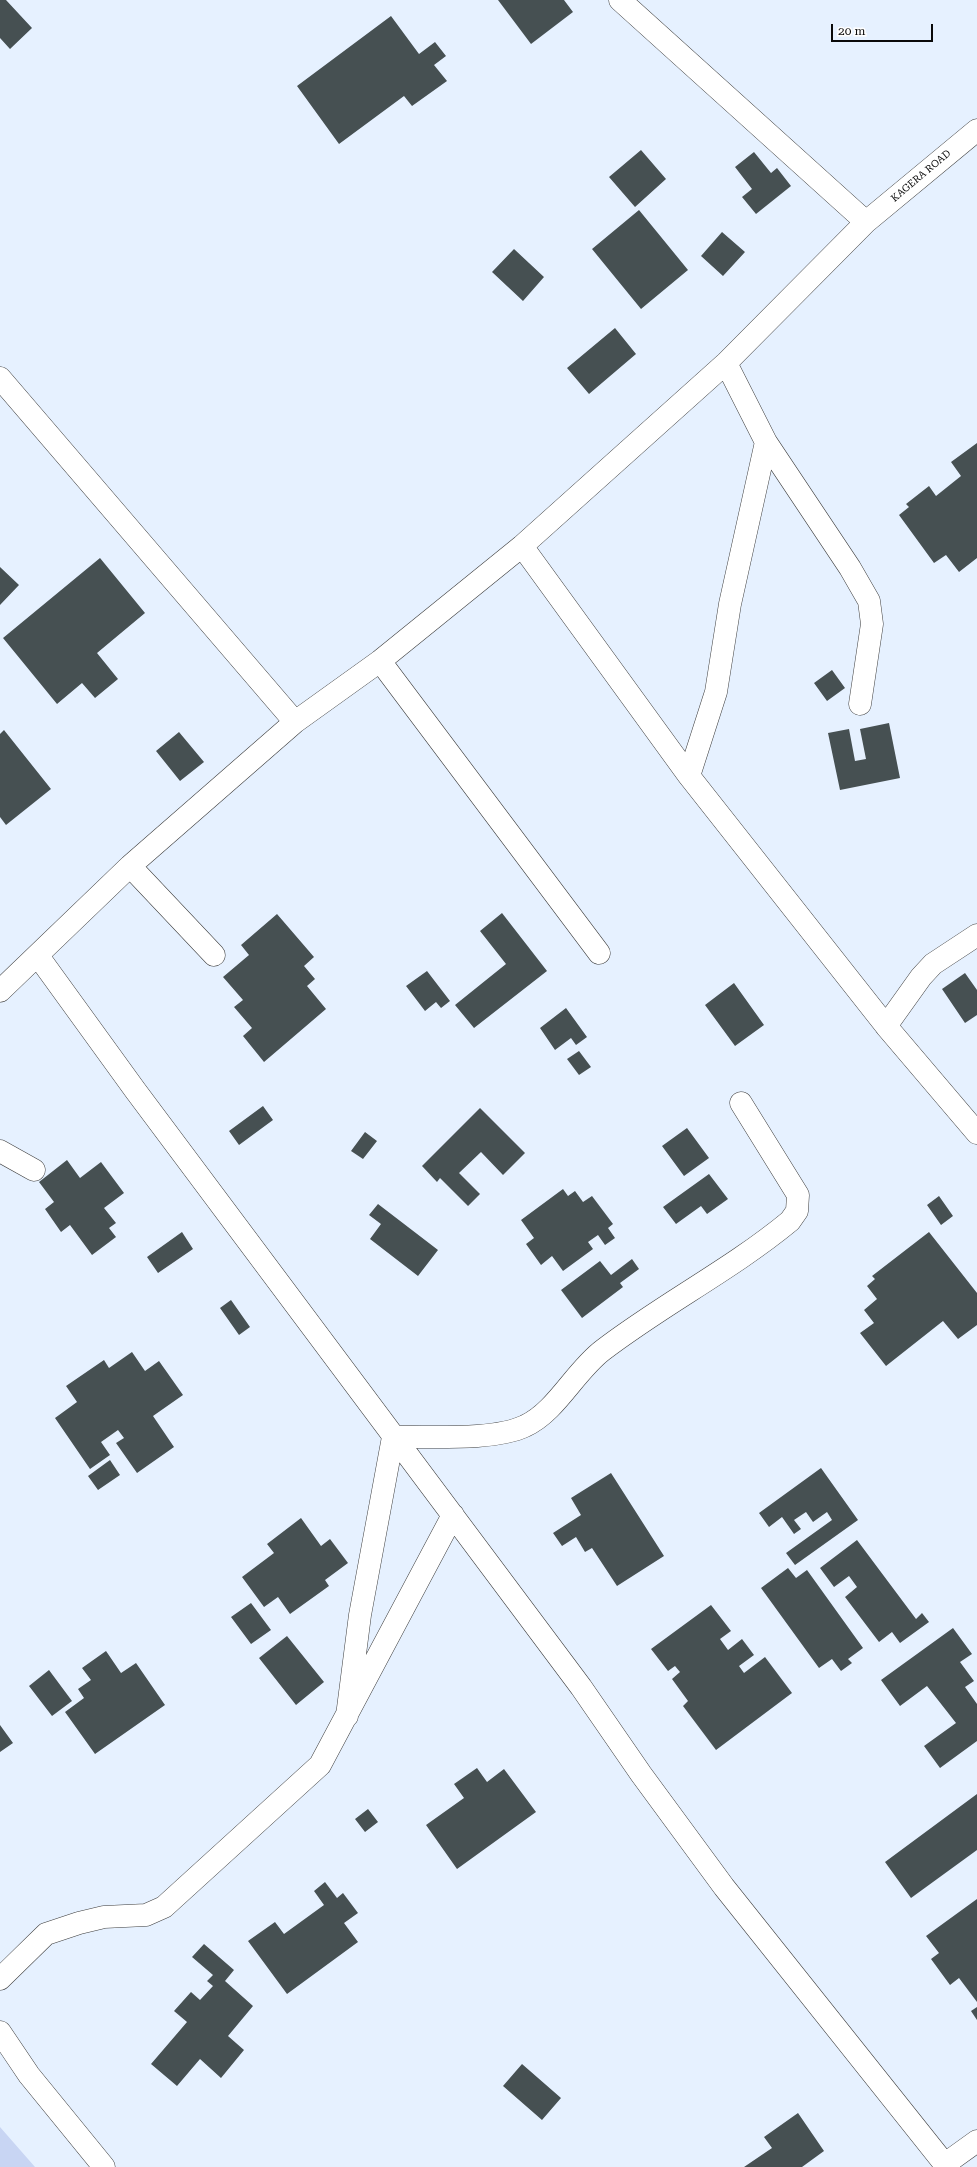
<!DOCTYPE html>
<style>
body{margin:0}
#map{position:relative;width:977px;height:2167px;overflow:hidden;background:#e6f1ff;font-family:"Roboto Serif",serif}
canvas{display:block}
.scale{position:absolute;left:831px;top:24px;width:102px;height:18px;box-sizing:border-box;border:2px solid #0a0a0a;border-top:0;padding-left:5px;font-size:12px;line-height:14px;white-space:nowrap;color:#0a0a0a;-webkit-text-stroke:3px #fff;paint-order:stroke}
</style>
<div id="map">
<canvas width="977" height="2167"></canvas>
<div class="scale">20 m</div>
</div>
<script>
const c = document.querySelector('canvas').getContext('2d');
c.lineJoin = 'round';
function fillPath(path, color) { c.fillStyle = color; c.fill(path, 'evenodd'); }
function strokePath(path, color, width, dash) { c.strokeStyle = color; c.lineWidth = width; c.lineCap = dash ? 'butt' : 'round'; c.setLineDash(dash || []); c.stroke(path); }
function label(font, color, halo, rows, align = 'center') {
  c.font = font + ' "Roboto Serif",serif'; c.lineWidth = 4; c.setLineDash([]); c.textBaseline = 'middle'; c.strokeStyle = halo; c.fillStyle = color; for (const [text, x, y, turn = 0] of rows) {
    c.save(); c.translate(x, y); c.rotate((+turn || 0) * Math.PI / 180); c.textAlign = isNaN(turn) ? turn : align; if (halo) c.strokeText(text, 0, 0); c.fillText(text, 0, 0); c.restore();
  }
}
const farmland = new Path2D(`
 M0,2127L35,2167H0Z`);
const building = new Path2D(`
 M0,0H6L32,28L10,49L0,38Z
 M498,0H564L573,12L531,44Z
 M391,16L419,54L435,42L446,56L434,65L447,81L412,106L404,96L339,144L297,86Z
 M641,150L666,179L635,207L609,177Z
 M754,152L771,173L777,168L791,186L756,214L742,197L752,189L735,167Z
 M639,210L688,270L641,309L592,249Z
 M722,232L745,252L723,276L701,256Z
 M514,249L544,277L523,301L492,272Z
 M615,328L636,354L589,394L567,368Z
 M977,443V558L959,572L946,555L934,563L899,515L909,507L906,504L929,486L936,496L961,476L951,462Z
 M100,558L145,613L97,653L118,679L95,698L82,683L57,704L3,638Z
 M0,567L19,585L0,605Z
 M832,670L845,688L827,701L814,683Z
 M889,723L900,778L840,790L828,733L849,729L855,761L866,759L860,729Z
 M4,730L51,789L6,825L0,817V734Z
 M179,732L204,762L180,781L156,751Z
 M502,913L547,971L474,1028L455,1005L506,964L480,931Z
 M277,914L314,957L304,966L315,979L307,986L326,1009L264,1062L243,1036L252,1028L234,1007L243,1000L223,977L249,955L241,945Z
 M427,971L450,1001L441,1008L436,1002L425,1011L406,986Z
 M965,973L977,990V1015L965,1023L942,989Z
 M734,983L764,1025L735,1046L705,1005Z
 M566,1008L587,1037L576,1045L571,1038L555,1050L540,1028Z
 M579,1051L591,1067L579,1075L567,1059Z
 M263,1106L273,1120L239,1145L229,1131Z
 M480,1108L525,1153L503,1175L481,1152L459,1173L480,1194L468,1206L440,1178L437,1182L422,1166Z
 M687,1128L709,1158L684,1176L662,1146Z
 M365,1132L377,1141L363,1159L351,1151Z
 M67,1160L80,1178L101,1162L124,1193L104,1208L116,1223L109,1228L116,1237L92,1255L70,1225L61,1232L45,1209L54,1202L39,1182Z
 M709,1174L728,1199L707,1214L701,1206L676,1224L663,1207Z
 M563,1189L568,1196L575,1191L583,1202L592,1196L613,1224L608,1228L615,1238L605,1245L598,1235L588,1242L593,1249L563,1271L552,1256L541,1265L526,1244L534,1238L521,1220Z
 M939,1196L953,1216L941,1225L927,1205Z
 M378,1204L438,1250L418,1276L370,1239L381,1224L369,1215Z
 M182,1232L193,1249L158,1273L147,1257Z
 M929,1232L977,1293V1325L958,1339L943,1321L886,1366L860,1333L874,1323L864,1310L877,1299L867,1286L875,1279L872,1276Z
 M632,1259L639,1269L620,1283L623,1287L582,1318L561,1290L600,1261L611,1275Z
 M231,1300L250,1327L239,1335L220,1308Z
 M132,1352L145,1371L159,1361L183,1395L153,1416L174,1447L137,1473L116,1443L124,1438L118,1430L101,1442L110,1455L90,1469L55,1418L77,1402L66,1386L104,1360L109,1368Z
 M110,1460L120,1475L98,1490L88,1476Z
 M821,1468L858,1520L795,1565L786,1553L832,1520L827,1512L813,1522L806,1512L794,1520L801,1529L794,1534L782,1517L769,1527L759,1513Z
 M611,1473L664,1556L617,1586L592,1548L585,1552L576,1537L562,1546L553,1533L581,1515L571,1498Z
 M301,1518L321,1546L330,1539L348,1563L325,1580L329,1586L290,1614L278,1597L264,1607L242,1577L274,1553L267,1544Z
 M857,1540L916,1619L922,1613L929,1622L900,1643L892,1632L879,1642L845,1597L857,1587L849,1576L834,1587L820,1568Z
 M788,1568L796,1578L807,1570L863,1648L848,1659L852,1663L841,1671L832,1659L819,1668L761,1588Z
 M251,1603L271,1630L251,1644L231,1617Z
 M711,1605L731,1631L720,1639L728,1650L742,1639L754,1655L739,1666L744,1673L765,1657L792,1693L716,1750L683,1706L688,1701L672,1679L680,1672L675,1666L668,1671L651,1649Z
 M953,1628L972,1654L960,1662L974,1681L965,1687L977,1704V1741L940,1768L924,1746L956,1723L927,1686L900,1706L881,1680Z
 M287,1636L324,1682L296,1705L259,1658Z
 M106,1651L121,1673L136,1663L165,1705L95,1754L65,1712L84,1698L78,1689L91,1680L82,1668Z
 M49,1670L72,1701L52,1716L29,1686Z
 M0,1725L13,1743L0,1752Z
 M477,1768L487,1782L504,1769L536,1812L457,1869L426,1825L464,1798L454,1784Z
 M977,1794V1850L911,1898L885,1862Z
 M368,1809L378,1822L365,1832L355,1819Z
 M325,1882L337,1898L343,1893L358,1913L344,1923L358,1942L287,1994L248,1941L275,1922L284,1934L324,1905L314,1891Z
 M977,1899V2002L959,1978L950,1985L931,1959L939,1953L926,1936Z
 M204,1944L234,1970L225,1981L253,2006L228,2036L244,2050L221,2078L200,2059L177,2086L151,2064L187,2022L174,2011L191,1992L200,2000L213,1986L207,1981L213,1975L192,1957Z
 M977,2007V2020L971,2011Z
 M522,2064L561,2098L542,2120L503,2086Z
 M798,2113L824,2151L802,2167H744L772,2148L764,2137Z`);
const minor = new Path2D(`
 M620,0L866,222
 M0,378L295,722
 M766,442L850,568L869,601L872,624L860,704
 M522,546L689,776L886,1026L977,1133
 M380,661L599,953
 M689,776L716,692L730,604L766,442L726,363
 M130,866L214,955
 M38,956L135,1090L581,1687L641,1774L724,1887L947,2167
 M0,991L130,866L295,722L380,661L522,546L726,363L866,222L977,130
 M886,1026L921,977L933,964L977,935
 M0,1151L34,1170
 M347,1716L360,1615L393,1437C429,1436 494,1441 525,1426C556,1412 575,1371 603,1350C663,1304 732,1269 790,1221L797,1211L798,1195L741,1103
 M0,1979L46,1934L79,1923L104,1917L146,1915L164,1907L320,1765L453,1515
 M0,2032L29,2075L104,2167
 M945,2164L977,2141`);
const streetNames = [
 ["KAGERA ROAD",921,176,-40]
];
fillPath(farmland, '#c8d5f3');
fillPath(building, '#465052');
strokePath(minor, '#3d3d3d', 23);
strokePath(minor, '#fff', 22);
label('10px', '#0a0a0a', '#fff', streetNames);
</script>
